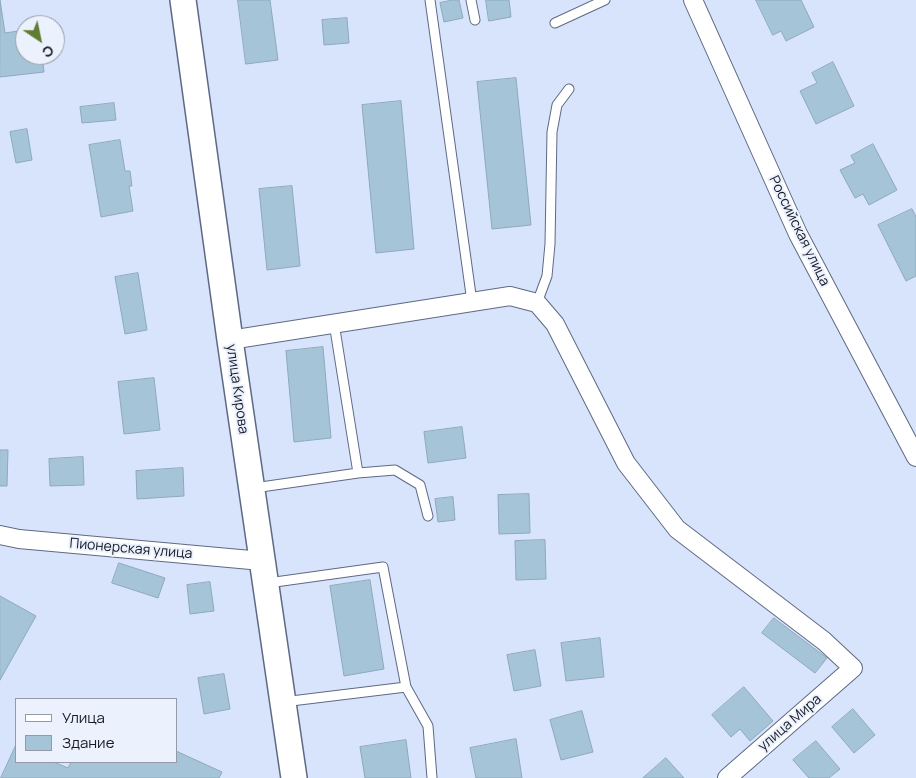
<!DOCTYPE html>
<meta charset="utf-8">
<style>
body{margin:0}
#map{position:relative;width:916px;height:778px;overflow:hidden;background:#d8e4fc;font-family:Manrope,sans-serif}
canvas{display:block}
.legend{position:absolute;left:15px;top:698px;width:162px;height:65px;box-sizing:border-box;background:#ebf1fd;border:1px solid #959ba6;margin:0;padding:6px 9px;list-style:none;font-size:15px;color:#151a24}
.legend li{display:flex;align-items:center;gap:10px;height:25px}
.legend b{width:25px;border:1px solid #959ba6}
.north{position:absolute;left:15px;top:15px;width:50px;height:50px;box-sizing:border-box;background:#ebf1fd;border:1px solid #959ba6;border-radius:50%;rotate:146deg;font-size:14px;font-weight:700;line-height:20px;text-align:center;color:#151a24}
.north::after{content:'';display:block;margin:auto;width:18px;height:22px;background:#607c31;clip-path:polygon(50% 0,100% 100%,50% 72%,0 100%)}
</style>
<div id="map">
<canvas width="916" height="778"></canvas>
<ul class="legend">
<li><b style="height:6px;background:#fff"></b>Улица</li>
<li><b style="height:14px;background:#a6c4d8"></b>Здание</li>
</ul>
<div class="north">С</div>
</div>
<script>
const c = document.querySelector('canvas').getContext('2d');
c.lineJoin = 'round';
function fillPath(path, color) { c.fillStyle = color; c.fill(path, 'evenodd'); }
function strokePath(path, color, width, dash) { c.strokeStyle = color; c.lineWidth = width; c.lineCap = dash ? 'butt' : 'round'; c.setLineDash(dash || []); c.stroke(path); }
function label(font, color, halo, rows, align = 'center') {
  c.font = font + ' Manrope,sans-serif'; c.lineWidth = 4; c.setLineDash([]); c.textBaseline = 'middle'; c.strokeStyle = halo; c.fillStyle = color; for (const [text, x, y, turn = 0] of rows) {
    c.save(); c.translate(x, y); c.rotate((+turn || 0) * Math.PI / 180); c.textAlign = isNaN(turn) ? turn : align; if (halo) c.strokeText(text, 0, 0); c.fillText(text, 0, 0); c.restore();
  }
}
const building = new Path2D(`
 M0,0L5,33L25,30V55H42L44,72L0,77Z
 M238,0H270L278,60L246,64Z
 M453,0H459L463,18L444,22L440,3Z
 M486,0H509L511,17L489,21Z
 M756,0H801L814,27L786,41L781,31L773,35Z
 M347,18L349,43L324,45L322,20Z
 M833,62L854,106L816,124L800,91L817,83L812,73Z
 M516,78L531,225L492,229L477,82Z
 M401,101L414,249L376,253L362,105Z
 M114,103L116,120L82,123L80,107Z
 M27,129L32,160L16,163L10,132Z
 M120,140L125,171H130L132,186H129L133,211L101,217L89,145Z
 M873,144L897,190L869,205L863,194L855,198L840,170L855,163L851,156Z
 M292,186L300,266L267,270L259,189Z
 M912,209L916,217V276L906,281L878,225Z
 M138,273L147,330L125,334L115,277Z
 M323,347L331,438L294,442L286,351Z
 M154,378L160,430L124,434L118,382Z
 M462,427L466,458L428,463L424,432Z
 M0,450H8L7,486H0Z
 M83,457L84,485L50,486L49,459Z
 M183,468L184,496L137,499L136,471Z
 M529,494L530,533L499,534L498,495Z
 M453,497L455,520L438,522L435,499Z
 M545,540L546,579L516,580L515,541Z
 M119,563L165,578L158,598L112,583Z
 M370,580L384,669L344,676L330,586Z
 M210,582L214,611L190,614L187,585Z
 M0,596L36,616L0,680Z
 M774,618L827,658L815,673L762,633Z
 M600,638L604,677L566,681L561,643Z
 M535,650L541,686L514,691L507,655Z
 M224,674L230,709L204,714L198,678Z
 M744,687L773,721L750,741L740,729L731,737L712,715Z
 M853,709L875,735L854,753L832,727Z
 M582,711L593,752L561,760L550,720Z
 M516,739L522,778H476L470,748Z
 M406,740L411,778H365L360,747Z
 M816,741L840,769L829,778H809L793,760Z
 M16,745V762H54L68,768L71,762H176V751L222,772L219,778H1Z
 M666,758L684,778H643Z`);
const lane = new Path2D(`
 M430,0L472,302
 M471,0L475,20
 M555,23L605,0
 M537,303L547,276L550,244L552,132L557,105L569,89
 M334,323L358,473L395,470L420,485L428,516
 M254,488L358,473
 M268,583L383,567L406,687
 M283,702L406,687L428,726L432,778`);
const street = new Path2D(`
 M693,0L798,234L916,457
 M230,340L510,296L537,303L555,324L626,463L677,529L824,641L853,668L727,778
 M0,535L19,539L262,561`);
const secondary = new Path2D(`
 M183,0L230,340L294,778`);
const streetNames = [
 ["Российская улица",799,231,64],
 ["улица Кирова",237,389,82],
 ["Пионерская улица",131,549,5],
 ["улица Мира",790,723,-41]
];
fillPath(building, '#a6c4d8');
strokePath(building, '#8ca9bd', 1);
strokePath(lane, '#5e6a84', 11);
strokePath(street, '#5e6a84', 20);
strokePath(secondary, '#5e6a84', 28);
strokePath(lane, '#fff', 9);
strokePath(street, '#fff', 18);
strokePath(secondary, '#fff', 25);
label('14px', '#151a24', '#ebf1fd', streetNames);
</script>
